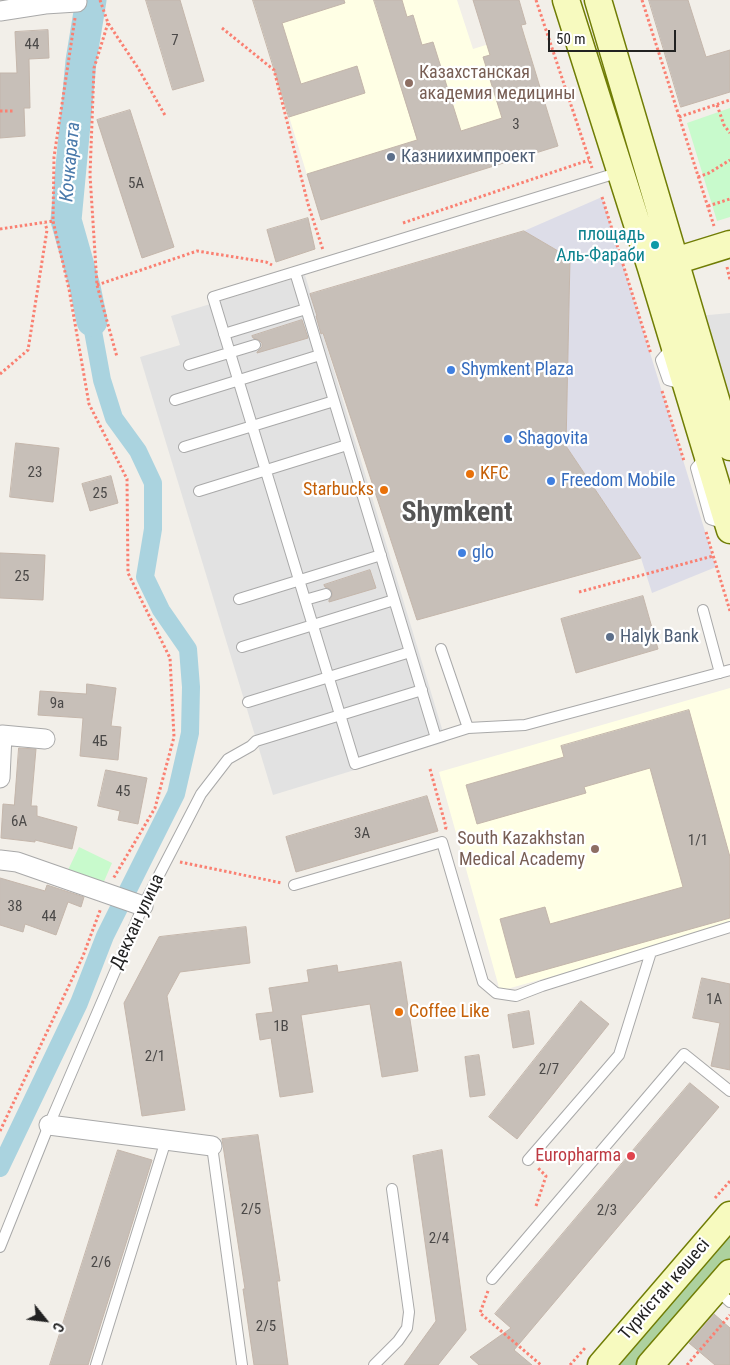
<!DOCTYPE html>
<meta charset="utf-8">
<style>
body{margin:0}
#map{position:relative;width:730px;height:1365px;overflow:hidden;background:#f2efe9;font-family:"Roboto Condensed",sans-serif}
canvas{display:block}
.north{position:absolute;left:20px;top:1295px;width:50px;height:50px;-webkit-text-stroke:4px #fff;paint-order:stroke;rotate:119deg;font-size:14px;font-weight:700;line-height:20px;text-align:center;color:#222}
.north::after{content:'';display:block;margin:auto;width:18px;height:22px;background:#222;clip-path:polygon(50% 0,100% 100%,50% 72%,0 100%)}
.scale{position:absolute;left:548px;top:30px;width:128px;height:22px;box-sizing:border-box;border:2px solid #222;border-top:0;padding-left:6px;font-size:15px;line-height:18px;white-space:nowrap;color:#222;-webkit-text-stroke:4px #fff;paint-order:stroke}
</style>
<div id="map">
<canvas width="730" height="1365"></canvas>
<div class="north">С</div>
<div class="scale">50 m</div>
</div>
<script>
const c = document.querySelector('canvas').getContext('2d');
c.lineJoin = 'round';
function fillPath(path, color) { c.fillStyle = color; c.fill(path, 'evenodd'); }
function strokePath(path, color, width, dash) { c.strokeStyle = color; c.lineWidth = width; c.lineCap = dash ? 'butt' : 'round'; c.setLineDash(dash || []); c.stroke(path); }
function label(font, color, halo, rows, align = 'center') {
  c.font = font + ' "Roboto Condensed",sans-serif'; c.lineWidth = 4.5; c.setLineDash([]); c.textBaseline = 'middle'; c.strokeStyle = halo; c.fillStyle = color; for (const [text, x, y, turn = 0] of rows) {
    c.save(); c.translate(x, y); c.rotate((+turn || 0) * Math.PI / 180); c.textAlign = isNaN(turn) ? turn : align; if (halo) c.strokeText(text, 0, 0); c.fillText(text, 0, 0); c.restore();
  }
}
const education = new Path2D(`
 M253,0H457L473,49L524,33L558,146L321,220Z
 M730,688V926L500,991L439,772Z`);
const forest = new Path2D(`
 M730,1220V1264L645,1365H604Z`);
const park = new Path2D(`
 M730,108V217L717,221L687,123Z
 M79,847L112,863L102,886L68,870Z`);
const parking = new Path2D(`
 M305,275L446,742L273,795L140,357L180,345L171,316Z
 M730,313V424L698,316Z`);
const plaza = new Path2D(`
 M602,197L716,567L652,593L641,558L566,446L570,258L524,231Z`);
const canal = new Path2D(`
 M0,1168L79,1003L105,936L176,794L190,733L191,687L188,649L161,610L145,577L153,529V483L138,451L114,418L102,380L91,320`);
const river = new Path2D(`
 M91,0L81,61L66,220L85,287L92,321`);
const building = new Path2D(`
 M146,0H180L204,81L173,90Z
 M253,0H344L345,3L282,23L301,84L357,66L365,93L289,117Z
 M374,0H402L407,17L413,15L422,45L433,42L461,131L502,118L483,57L490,55L473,0H519L526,24L521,25L558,146L321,220L307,174L417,140Z
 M649,0H688L706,57L730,50V92L681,107Z
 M48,30L49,58L29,59L30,108H24L25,136L0,138V73H17L15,32Z
 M130,110L174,247L142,258L97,120Z
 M308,218L315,249L276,262L267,230Z
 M524,231L570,258L566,446L641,558L417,620L323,333L321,334L316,316H317L310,294Z
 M302,320L308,338L257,353V352L262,347V343L259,340L253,338L252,336Z
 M16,443L59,448L53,502L10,497Z
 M111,476L118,503L90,511L82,484Z
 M0,553L45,555L43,600L0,598Z
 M370,570L376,588L329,602V600L332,596V592L330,589L325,587L324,585Z
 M643,596L658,649L576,673L561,619Z
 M87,684L116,688L111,726L121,727L118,760L80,756L83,718L38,715L40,691L86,694Z
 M689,710L730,857V918L516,978L500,919L545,907L550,924L683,887L650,768L584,787L586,793L477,824L466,785L564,757L561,746Z
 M19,748L36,749L31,806H37V816L77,827L72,849L35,840V842L1,838L3,804L14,805Z
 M106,770L147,778L138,824L118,820L120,811L98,806Z
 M427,796L438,831L296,872L286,837Z
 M0,878L45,891L47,885L84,897L81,907L68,902L56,935L25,924L23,932L0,925Z
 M246,927L250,963L180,972L167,996L185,1110L142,1116L124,1003L159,937Z
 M401,962L418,1071L382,1077L370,1004L301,1015L313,1092L280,1097L271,1038L260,1040L256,1014L273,1012L269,988L309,982L307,970L337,965L338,972Z
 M702,978L730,984V1070L711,1066L720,1023L693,1018Z
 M581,1001L609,1024L517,1139L489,1117Z
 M529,1011L534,1044L513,1048L508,1015Z
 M479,1055L485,1095L470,1097L465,1057Z
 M690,1083L719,1107L514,1350L532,1365H479L470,1357L511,1328L495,1314Z
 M258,1135L280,1281H277L288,1365H254L243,1289H245L222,1139Z
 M118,1150L152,1160L88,1365H50Z
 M442,1150L466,1330L438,1365H404L436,1321L413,1156Z
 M714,1314L730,1328V1365H715L689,1343Z`);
const path = new Path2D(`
 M100,0L108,23L138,68L166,117
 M536,0L592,168
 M642,0L714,226
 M75,18L54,157L53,221L69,289L89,404L127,479L128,573L170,658L174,737L155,808L113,879
 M108,23L94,68L90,175L97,285L117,357
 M222,28L274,70L308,204L323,250
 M717,105L724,125L730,133
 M0,111H15
 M679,117L730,100
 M698,177L709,173L730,160
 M602,197L651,354
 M708,206L730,199
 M403,223L589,160
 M0,229L53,221
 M727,267L730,280
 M97,285L197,251L266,262L272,265
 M0,374L28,350L47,230L45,223
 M662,391L684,461
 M706,532L730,611
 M579,592L713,556
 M430,769L446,827L445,831
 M180,862L282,883
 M0,1131L83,956L101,908
 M715,1198L730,1181
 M536,1206L546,1176L538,1168
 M488,1291L480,1313L541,1365
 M570,1365L585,1348
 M687,1365L730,1315`);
const lane = new Path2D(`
 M620,172L213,297L355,764L468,728L525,725L730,670
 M295,272L436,738
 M224,334L306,309
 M672,347L661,360L668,380L685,385
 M189,365L255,345
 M175,400L320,355
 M184,447L334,401
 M705,457L696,468L710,519L725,524
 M199,491L347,445
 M239,599L381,555
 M305,600L326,594
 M703,610L720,673
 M242,647L394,600
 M441,649L468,728
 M248,702L410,652
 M294,885L442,842L483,982L496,993L516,996L542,986L730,927
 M212,1146L242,1365
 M528,1160L619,1055L651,952
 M0,1247L49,1125L143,906L201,794L228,759L251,746L256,741L422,690
 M492,1279L684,1054L730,1091
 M717,1290L730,1302
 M96,1365L166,1140
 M374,1365L398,1341L407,1328L409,1312L392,1189`);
const street = new Path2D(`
 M0,11L45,4L77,2
 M0,778L2,735L45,739
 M0,860L17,862L143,906
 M49,1125L212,1146`);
const secondary = new Path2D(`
 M566,0L651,268L730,530
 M598,0L730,447
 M659,266L730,244
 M601,1365L730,1215
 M650,1365L730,1273`);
const markers = [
 [409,83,5,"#8d6e63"],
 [391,157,5,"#5c6f8a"],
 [655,245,5,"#0f9aa8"],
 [451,370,5,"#3f7fe0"],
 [508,439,5,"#3f7fe0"],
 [470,474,5,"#e8710a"],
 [551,481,5,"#3f7fe0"],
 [384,490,5,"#e8710a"],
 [462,553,5,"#3f7fe0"],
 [610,637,5,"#5c6f8a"],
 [595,849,5,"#8d6e63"],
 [399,1012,5,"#e8710a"],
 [631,1156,5,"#e0444e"]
];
const numberNames = [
 ["7",175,41],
 ["44",32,45],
 ["3",516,125],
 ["5А",136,184],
 ["23",35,473],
 ["25",100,494],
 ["25",22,577],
 ["9а",57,704],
 ["4Б",100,742],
 ["45",123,792],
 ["6А",19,822],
 ["3А",362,834],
 ["1/1",698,841],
 ["38",15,907],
 ["44",49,917],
 ["1А",714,1000],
 ["1В",281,1027],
 ["2/1",155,1057],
 ["2/7",549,1070],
 ["2/5",251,1210],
 ["2/3",607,1211],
 ["2/4",439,1239],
 ["2/6",101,1263],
 ["2/5",266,1327]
];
const educationNames = [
 ["Казахстанская",419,73],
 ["академия медицины",419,94],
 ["South Kazakhstan",585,839,"right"],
 ["Medical Academy",585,860,"right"]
];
const serviceNames = [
 ["Казниихимпроект",401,157],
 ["Halyk Bank",620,637]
];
const cultureNames = [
 ["площадь",645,235],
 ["Аль-Фараби",645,256]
];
const shopNames = [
 ["Shymkent Plaza",461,370],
 ["Shagovita",518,439],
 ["Freedom Mobile",561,481],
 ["glo",472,553]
];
const foodNames = [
 ["KFC",480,474],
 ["Starbucks",374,490,"right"],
 ["Coffee Like",409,1012]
];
const streetNames = [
 ["Декхан улица",138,922,-65],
 ["Түркістан көшесі",665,1290,-49]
];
const healthNames = [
 ["Europharma",621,1156]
];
const waterNames = [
 ["Кочкарата",71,162,-85]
];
const townNames = [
 ["Shymkent",457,514]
];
fillPath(education, '#ffffe5');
fillPath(forest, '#add19e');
fillPath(park, '#c8facc');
fillPath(parking, '#e2e2e2');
fillPath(plaza, '#dddde8');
strokePath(canal, '#aad3df', 18);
strokePath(river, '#aad3df', 31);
fillPath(building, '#c7bfb8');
strokePath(building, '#c4b6ab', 1);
strokePath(lane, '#a9a9a9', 12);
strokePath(street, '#a9a9a9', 21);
strokePath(secondary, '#707d05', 29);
strokePath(path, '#fa8072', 3, [2.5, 2.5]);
strokePath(lane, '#fff', 10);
strokePath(street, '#fff', 19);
strokePath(secondary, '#f7fabf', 26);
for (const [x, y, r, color] of markers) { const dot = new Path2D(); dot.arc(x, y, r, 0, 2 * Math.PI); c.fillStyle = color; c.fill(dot); strokePath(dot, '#fff', 2); }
label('15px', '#4b4948', null, numberNames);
label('18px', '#785e54', '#fff', educationNames, 'left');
label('18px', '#4e5e75', '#fff', serviceNames, 'left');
label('18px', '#0d838f', '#fff', cultureNames, 'right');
label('18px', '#366cbe', '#fff', shopNames, 'left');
label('18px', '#c56008', '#fff', foodNames, 'left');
label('18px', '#222', '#fff', streetNames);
label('18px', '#be3a42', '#fff', healthNames, 'right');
label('italic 19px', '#4a7aab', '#fff', waterNames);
label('bold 28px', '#555', '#fff', townNames);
</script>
